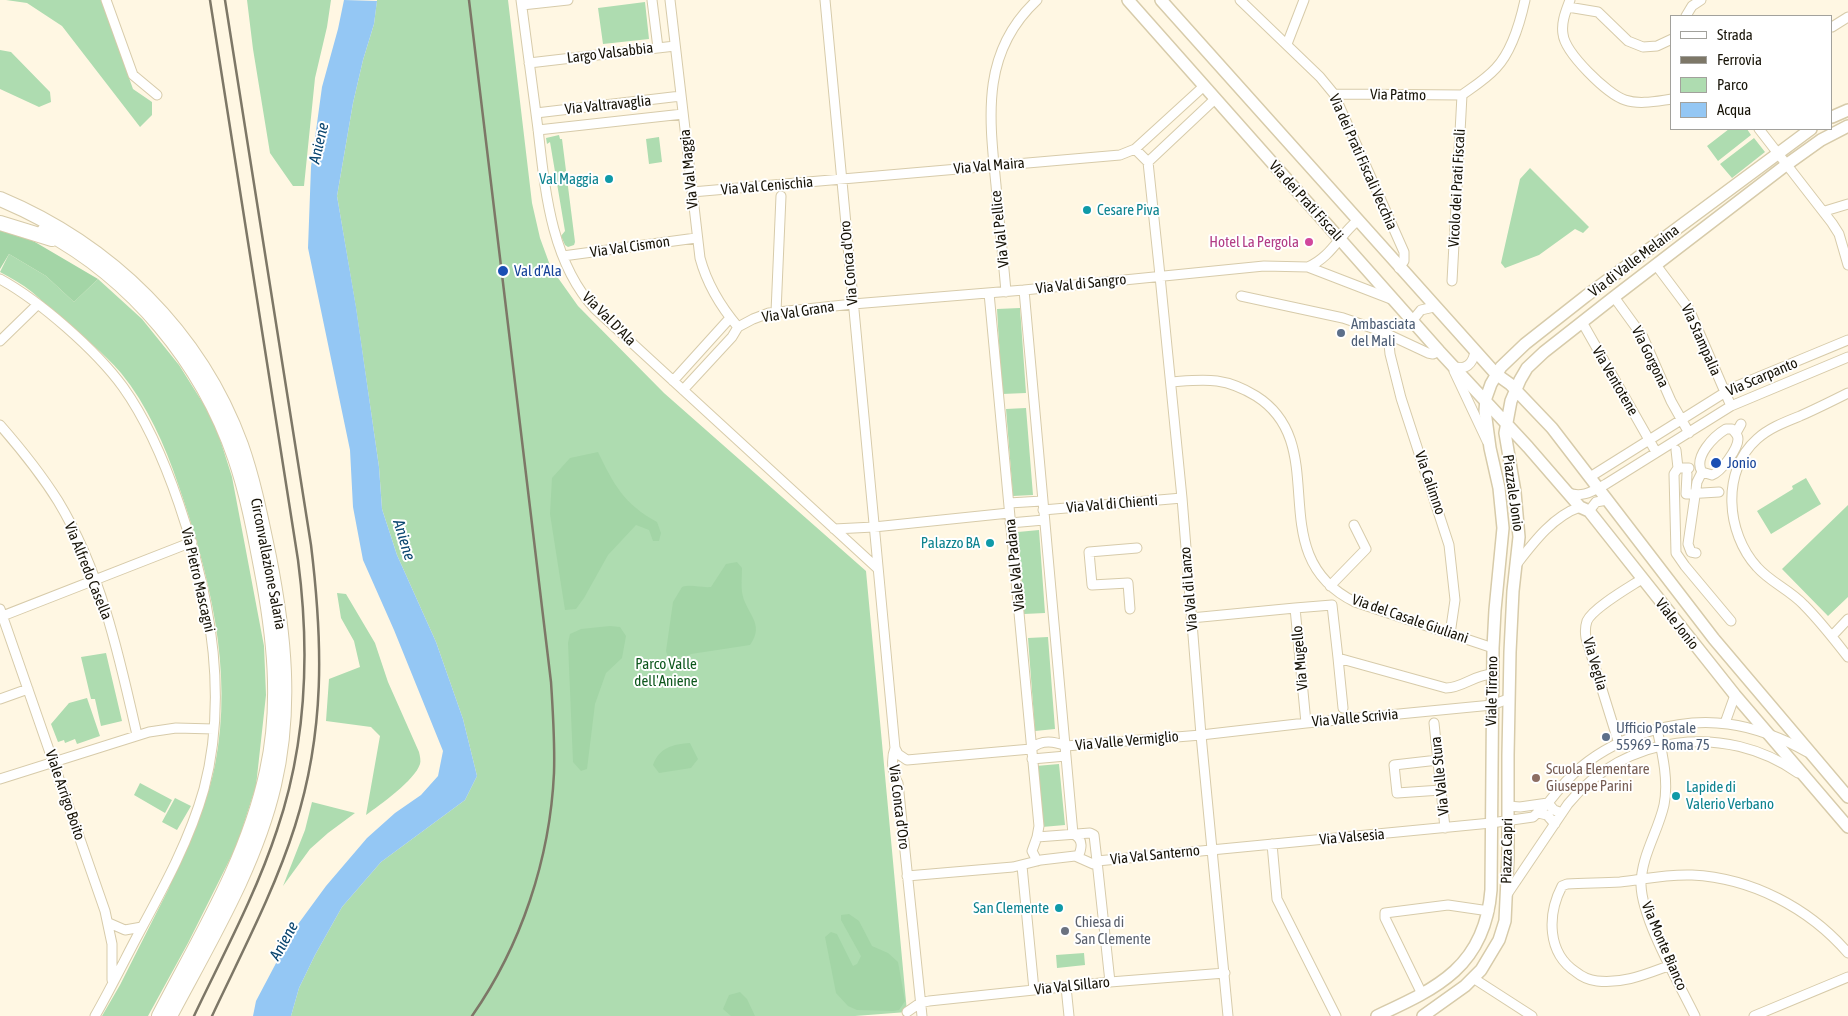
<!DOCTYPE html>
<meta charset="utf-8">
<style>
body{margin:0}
#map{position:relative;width:1848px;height:1016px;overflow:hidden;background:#fff7e3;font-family:"Asap Condensed",sans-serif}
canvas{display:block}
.legend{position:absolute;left:1670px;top:15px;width:162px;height:115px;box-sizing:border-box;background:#fff;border:1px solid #a2a19c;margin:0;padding:6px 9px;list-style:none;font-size:15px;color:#171307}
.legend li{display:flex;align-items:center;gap:10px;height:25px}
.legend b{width:25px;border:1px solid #a2a19c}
</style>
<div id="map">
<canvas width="1848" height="1016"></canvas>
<ul class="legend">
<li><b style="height:6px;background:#fff"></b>Strada</li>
<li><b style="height:6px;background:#7d7767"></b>Ferrovia</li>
<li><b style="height:14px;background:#aedcb0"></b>Parco</li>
<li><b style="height:14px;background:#94c7f4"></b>Acqua</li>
</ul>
</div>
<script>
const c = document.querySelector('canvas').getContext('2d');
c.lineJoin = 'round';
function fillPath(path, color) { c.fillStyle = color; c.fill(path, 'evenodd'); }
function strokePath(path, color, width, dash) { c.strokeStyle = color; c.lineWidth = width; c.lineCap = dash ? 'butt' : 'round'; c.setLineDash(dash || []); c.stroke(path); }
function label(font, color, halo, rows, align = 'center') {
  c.font = font + ' "Asap Condensed",sans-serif'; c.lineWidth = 4; c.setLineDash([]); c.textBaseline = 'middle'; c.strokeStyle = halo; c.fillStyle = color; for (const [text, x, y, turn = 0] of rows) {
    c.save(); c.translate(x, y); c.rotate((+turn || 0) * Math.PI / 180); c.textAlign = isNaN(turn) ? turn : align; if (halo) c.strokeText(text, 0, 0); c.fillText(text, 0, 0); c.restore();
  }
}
const green = new Path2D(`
 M6,0H101L133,89L152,102V115L140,127L62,26L27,3Z
 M247,0H331L327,27L315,78L304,186H293L270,153L253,49Z
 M377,0H508L532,203L540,238L551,268L578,306L664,393L866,571L907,1012L855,1016H291L299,988L315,955L342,907L381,862L465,800L477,776L463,719L436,642L397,555L382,509L379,467L356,308L337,196L353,103L363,60L374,24Z
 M645,2L649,39L603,44L598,8Z
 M0,50L11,52L50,92L51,102L39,107L0,89Z
 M1729,129H1747L1751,135L1718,161L1707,146Z
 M559,135L560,139H562L575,242L574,245L568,247L565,245L561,236L565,231L550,142L547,144L546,138Z
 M659,137L662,162L649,164L646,139Z
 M1754,138L1765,152L1732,178L1720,164Z
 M1530,168L1589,227L1583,233L1575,229L1539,255L1505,268L1501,263L1520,179Z
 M9,254L46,276L74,302L98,279L142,319L179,365L208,411L219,436L232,477L264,646L266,695L256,786L237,845L188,943L148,1016H102L120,985L169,888C172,875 179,866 184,854C197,826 209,795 215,765C234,670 209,573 178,484C165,445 147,405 121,373C103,352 81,335 60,317C50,309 42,300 32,292C22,284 11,278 0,272Z
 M1020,308L1026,393L1002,394L997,309Z
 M1026,408L1033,495L1013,496L1006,409Z
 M1806,478L1821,504L1771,534L1757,511L1793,489L1792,486Z
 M1848,505V597L1828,616L1782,569Z
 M1039,530L1045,613L1024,614L1018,532Z
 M337,593L346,594L375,643L388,682L419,752C420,756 421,761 420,764C415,780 380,805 366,815L380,736L371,727L326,721L329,679L360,667L354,641L341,618Z
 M1048,637L1055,729L1035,731L1028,638Z
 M106,653L122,721L101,726L95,699H91L81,657Z
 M87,698L100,736L77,744L75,739L65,743L64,740L58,742L51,724L69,703Z
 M1059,764L1065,825L1042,827L1036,766Z
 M140,783L172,800L165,813L134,795Z
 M175,798L191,806L177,830L162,822Z
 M312,802L355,813L328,833L310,849L283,886L305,830Z
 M1084,953L1085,965L1057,968L1056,955Z`);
const forest = new Path2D(`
 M0,226L35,242L98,279L74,302L46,276L9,254L0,269Z
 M598,452C614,485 624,504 657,522L661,533L659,541H653L649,530L636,525L608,555L584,598L576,609L565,610L550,514L552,478L570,458Z
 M737,562L742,568C742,576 741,585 742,592C745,613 766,623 750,645L691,654L675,663L669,662L666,651L673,602L682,587C692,584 700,588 711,587L726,564Z
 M610,626L620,627L626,636L622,658L606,673L595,704L587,769L581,771L573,762L568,643L570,634L581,629Z
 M690,743L698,759L691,768L659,773L653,765C659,748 673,744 690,743Z
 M849,914L859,921L872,946L888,953L898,962L905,1001L899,1010L893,1011L857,1010L848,1006L836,993L825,937L831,932L837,934L853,966L857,964L861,956L841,920V915Z
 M740,992L747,999L755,1016H731L723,1009L729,995Z`);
const water = new Path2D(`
 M344,0L377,1L374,24L363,60L353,103L337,196L356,307L379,467L382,509L397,555L436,642L463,719L477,776L465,800L381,862L342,907L315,955L299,988L291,1016H253L256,1001L293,931L326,886L367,838L395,813L421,795L438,776L443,751L394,630L363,560L353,507L350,450L308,248L311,167L322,87L338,29Z`);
const minor = new Path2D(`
 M106,0L133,75L157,95
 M521,0C527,43 532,86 538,129C545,190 551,262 595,309L877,568
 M652,0L658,48
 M670,0L700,258C707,284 721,307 738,327
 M825,0L895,748C891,758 892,774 898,783L922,1016
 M1240,0L1320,77L1334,94L1404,252V261L1399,268
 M1570,0C1566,11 1561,22 1563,34C1565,53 1607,94 1625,100C1640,105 1657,101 1672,99
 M522,5L568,0
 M1568,7L1598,12L1628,41L1643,47L1657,46L1672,39
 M1686,16L1692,6L1701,0
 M1832,27L1848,17
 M1287,44L1304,0
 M529,63L675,46
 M1334,94L1462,95
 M1462,95C1473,87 1486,79 1496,68C1512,51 1520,23 1525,0
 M536,113L681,96
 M1759,129L1832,223L1839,234L1848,265
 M538,130L683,114
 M1148,162L1159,266L1182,498L1201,735L1228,1016
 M1148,162L1135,149L1204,86
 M1148,162L1215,99
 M692,192L1120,155L1135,149
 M1825,211L1848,204
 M563,256L696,238
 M1656,265L1689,309L1731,406
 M1308,267C1331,257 1339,236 1357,221
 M0,279C40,301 96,350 123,387C148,422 165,463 179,504C210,594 229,694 204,789C190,839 165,885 140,931C125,959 111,988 95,1016
 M1452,281L1462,95
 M1024,290L1072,823L1073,834C1084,839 1082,848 1078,857
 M1006,292C1003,256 999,221 996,185C989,115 981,52 1037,0
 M989,293L1039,826L1037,837
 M1241,296L1343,318L1381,331L1428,353L1433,354L1439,351
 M1614,297L1643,337L1671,401L1689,433
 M776,312L781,196
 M1412,321L1421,310L1434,307
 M1582,322L1656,452
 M1388,334L1390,354L1401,398L1449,545L1455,600L1450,634
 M0,341L37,305
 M1452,366C1466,371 1473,364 1475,351
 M1454,371L1487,441
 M673,381L730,318
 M1171,382C1186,381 1201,379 1217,381C1231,383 1243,388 1256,396C1335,446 1259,555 1355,602L1493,648
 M683,390L732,337L738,327L753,319L769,313L853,304L1024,290L1264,266L1308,267L1391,299
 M1848,393C1832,401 1816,409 1800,416C1785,422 1769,428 1757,439C1721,471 1726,533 1757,567C1770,582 1790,590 1804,605C1820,621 1834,639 1848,657
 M0,425C21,449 41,474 58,501C101,572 119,655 137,735
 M1726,429H1732C1735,432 1738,435 1738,439C1738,449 1721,472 1712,475L1702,472C1693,457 1714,436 1726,429Z
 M1736,433L1741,424
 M1676,450L1678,468
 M1689,468H1678L1674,474L1676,553L1685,566L1731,621
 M1687,474L1686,494L1719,492
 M1590,477L1732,388L1848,340
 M1567,492C1581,499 1593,491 1606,484L1731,406L1848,357
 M1009,503L1042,501
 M1043,510L1182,498
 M1589,511L1596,502L1607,500
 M1010,523L1044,520
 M834,529L874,527L1009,513
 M1696,553L1691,552L1688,544L1697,482L1702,472
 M1516,565C1533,543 1553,516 1580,507
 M1330,586L1366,549L1354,525
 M1295,608L1332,605L1338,658L1446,688C1463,688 1475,674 1493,674
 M0,609L105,911L112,944V980
 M1130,609L1128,583L1092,585L1089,552L1137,548
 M0,617L192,542
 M1191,618L1295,608L1306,723
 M1832,636L1848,619
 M1338,658L1343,708
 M0,699L28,689
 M1434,723L1445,828
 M1725,723L1735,695
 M1657,729C1662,752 1669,781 1664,805C1658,832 1641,856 1641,885C1642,920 1679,983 1695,1016
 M1619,744L1586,638C1585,632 1585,627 1587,621C1593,608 1628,588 1642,579
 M895,748L898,754L907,760L1031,749C1041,739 1054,741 1066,746L1201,735L1306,723L1492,705L1508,699
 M1032,759L1066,756
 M1438,760L1394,765L1397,793L1441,790
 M0,779L149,732L176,728L214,729
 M1508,806L1520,807L1548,803C1558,790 1569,777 1581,767C1620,735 1679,717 1728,724C1753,727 1785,739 1807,752
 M1538,813L1547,815L1555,824
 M1272,844L1277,899L1336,1016
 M1022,866L1034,990
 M907,876L1013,867L1041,860L1075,856L1093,864L1097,861L1094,835L1090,833L1037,837L1032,851L1037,861
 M1506,896L1568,804C1625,734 1725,722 1798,773
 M109,923L125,930L142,927
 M1671,965C1646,974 1624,984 1597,981C1589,980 1582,977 1576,972C1547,953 1547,915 1562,886L1567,884C1584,883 1602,883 1620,882C1645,879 1666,874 1692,875C1752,878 1809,908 1848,953
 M1473,978L1532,1016
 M1110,982L1097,861L1491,823L1533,817L1548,803L1554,810L1562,813
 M1066,987L1069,1016
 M1422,994L1385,918V913L1448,905L1489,911
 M907,1012L920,1003L929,1001L1110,982L1225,973
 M1754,1016L1848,977`);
const major = new Path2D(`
 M1128,0L1439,351L1528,447L1580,507L1589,511L1735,695L1848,827
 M1161,0L1496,374L1510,384L1552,428L1714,639L1848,797
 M1832,117L1848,110
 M1377,1016C1438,988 1485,966 1491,890L1493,648L1495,610L1503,528L1499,488L1490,448L1485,411L1486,398L1491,384L1501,367L1525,344L1586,296L1811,129
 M1423,1016L1465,986L1481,970L1499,940L1505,921L1508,857V755L1510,652L1513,591L1519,537L1515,492L1505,433L1511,401L1520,380L1527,368L1544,352L1614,297L1786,165L1821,140L1848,126`);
const highway = new Path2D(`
 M0,199C110,245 200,332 241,445C254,482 261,519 269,557C284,633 292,708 274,785C255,867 209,942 170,1016
 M0,223L52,239
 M44,231C133,279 202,362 235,458C247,493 254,530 261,567C274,634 282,703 267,771C248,859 200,937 159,1016`);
const rail = new Path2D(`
 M469,0L551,682C553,712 555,743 554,773C550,859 521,946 472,1016
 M194,1016C223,955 256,894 277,830C307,742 310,651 298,560L210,0
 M212,1016C241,954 274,892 295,826C325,731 323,643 311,545L225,0`);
const markers = [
 [609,179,5,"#0f9aa8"],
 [1087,210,5,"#0f9aa8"],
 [1309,242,5,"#d1479c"],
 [503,271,6,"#1a4fb4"],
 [1341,333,5,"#5c6f8a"],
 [1716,463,6,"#1a4fb4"],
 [990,543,5,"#0f9aa8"],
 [1606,737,5,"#5c6f8a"],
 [1536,778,5,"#8d6e63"],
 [1676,796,5,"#0f9aa8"],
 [1059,908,5,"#0f9aa8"],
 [1065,931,5,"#6b7280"]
];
const streetNames = [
 ["Largo Valsabbia",610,53,-7],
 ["Via Patmo",1398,95,1],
 ["Via Valtravaglia",608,105,-6],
 ["Via dei Prati Fiscali Vecchia",1363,162,66],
 ["Via Val Maira",989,166,-5],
 ["Via Val Maggia",689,169,-96],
 ["Via Val Cenischia",767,186,-5],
 ["Vicolo dei Prati Fiscali",1457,188,-87],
 ["Via dei Prati Fiscali",1306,201,48],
 ["Via Val Pellice",1000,229,-96],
 ["Via Val Cismon",630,247,-8],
 ["Via di Valle Melaina",1634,261,-37],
 ["Via Conca d'Oro",849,263,-95],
 ["Via Val di Sangro",1081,284,-6],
 ["Via Val Grana",798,312,-9],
 ["Via Val D'Ala",609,319,45],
 ["Via Stampalia",1701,340,66],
 ["Via Gorgona",1650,357,64],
 ["Via Scarpanto",1762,377,-23],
 ["Via Ventotene",1615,381,60],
 ["Via Calimno",1430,483,71],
 ["Piazzale Jonio",1513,493,82],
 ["Via Val di Chienti",1112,504,-5],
 ["Circonvallazione Salaria",268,564,79],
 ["Viale Val Padana",1015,565,-96],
 ["Via Alfredo Casella",88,571,68],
 ["Via Pietro Mascagni",198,580,77],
 ["Via Val di Lanzo",1189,589,-95],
 ["Via del Casale Giuliani",1410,619,19],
 ["Viale Jonio",1677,624,52],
 ["Via Mugello",1300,658,-95],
 ["Via Veglia",1595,664,74],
 ["Viale Tirreno",1492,691,-89],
 ["Via Valle Scrivia",1355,718,-5],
 ["Via Valle Vermiglio",1127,741,-5],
 ["Via Valle Stura",1440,776,-96],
 ["Viale Arrigo Boito",65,795,71],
 ["Via Conca d'Oro",899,807,83],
 ["Via Valsesia",1352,837,-5],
 ["Piazza Capri",1507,851,-89],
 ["Via Val Santerno",1155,855,-6],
 ["Via Monte Bianco",1664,946,67],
 ["Via Val Sillaro",1072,986,-6]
];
const cultureNames = [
 ["Val Maggia",599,179],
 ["Cesare Piva",1097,210,"left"],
 ["Palazzo BA",980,543],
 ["Lapide di",1686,787,"left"],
 ["Valerio Verbano",1686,804,"left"],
 ["San Clemente",1049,908]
];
const hotelNames = [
 ["Hotel La Pergola",1299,242]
];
const transitNames = [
 ["Val d’Ala",514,271],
 ["Jonio",1727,463]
];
const serviceNames = [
 ["Ambasciata",1351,324],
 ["del Mali",1351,341],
 ["Ufficio Postale",1616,728],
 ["55969 – Roma 75",1616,745]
];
const parkNames = [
 ["Parco Valle",666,664],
 ["dell'Aniene",666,681]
];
const educationNames = [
 ["Scuola Elementare",1546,769],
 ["Giuseppe Parini",1546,786]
];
const worshipNames = [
 ["Chiesa di",1075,922],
 ["San Clemente",1075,939]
];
const waterNames = [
 ["Aniene",319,143,-77],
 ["Aniene",404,540,73],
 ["Aniene",284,941,-61]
];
fillPath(green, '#aedcb0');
fillPath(forest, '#a3d5a6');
fillPath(water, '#94c7f4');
strokePath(minor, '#d7cbaa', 11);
strokePath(major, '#d7cbaa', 14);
strokePath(highway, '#d7cbaa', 16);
strokePath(minor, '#fff', 9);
strokePath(major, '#fff', 11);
strokePath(highway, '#fff', 14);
strokePath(rail, '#7d7767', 2.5);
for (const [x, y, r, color] of markers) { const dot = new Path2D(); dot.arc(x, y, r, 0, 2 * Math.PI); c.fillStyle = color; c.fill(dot); strokePath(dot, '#fff', 2); }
label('15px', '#171307', '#fff', streetNames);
label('15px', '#0d838f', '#fff', cultureNames, 'right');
label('15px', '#b23c85', '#fff', hotelNames, 'right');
label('15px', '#164399', '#fff', transitNames, 'left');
label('15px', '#4e5e75', '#fff', serviceNames, 'left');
label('15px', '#0e571d', '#fff', parkNames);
label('15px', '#785e54', '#fff', educationNames, 'left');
label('15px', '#5b616d', '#fff', worshipNames, 'left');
label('italic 16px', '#09456f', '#fff', waterNames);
</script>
